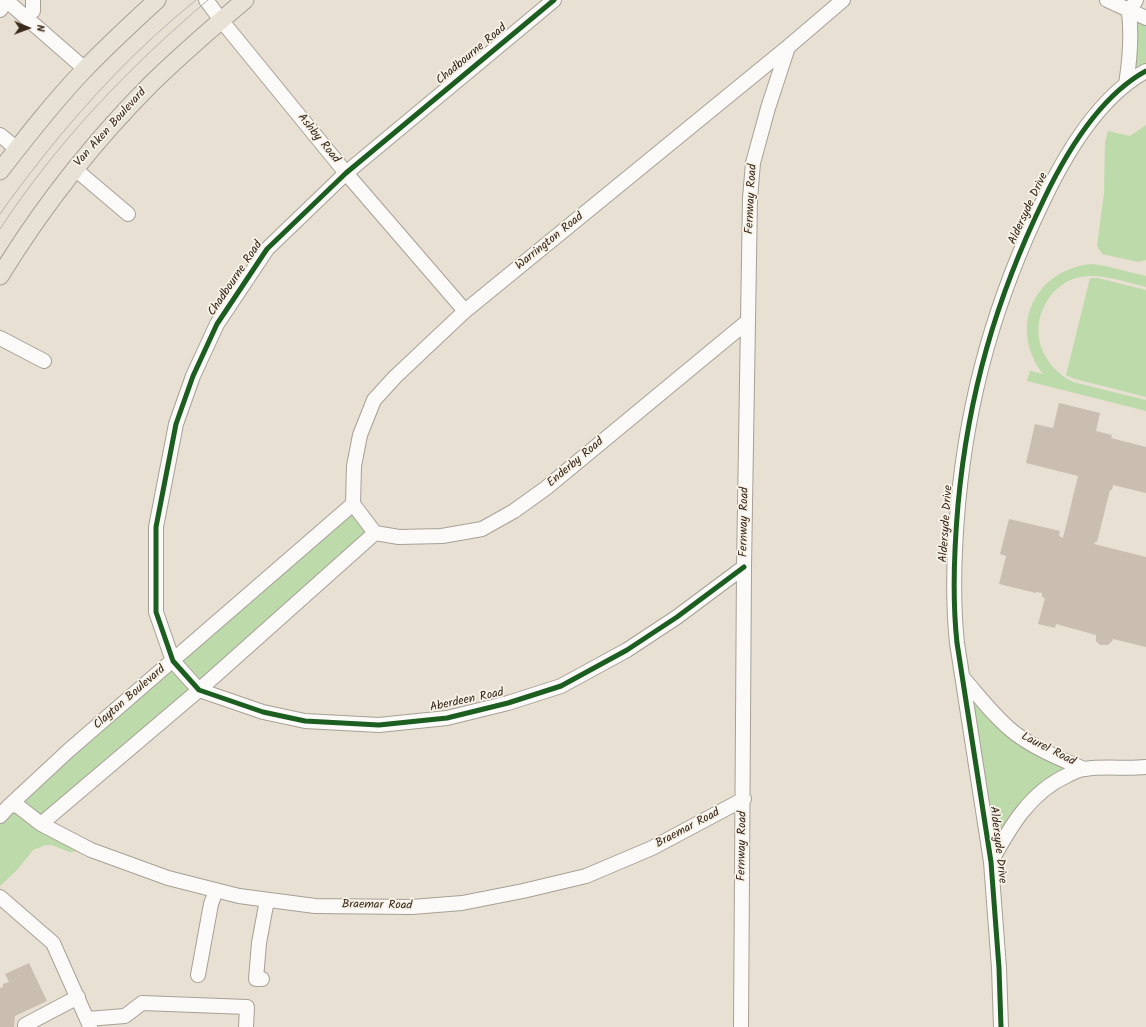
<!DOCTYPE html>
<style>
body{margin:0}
#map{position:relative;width:1146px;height:1027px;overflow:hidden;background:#e8e0d2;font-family:Kalam,sans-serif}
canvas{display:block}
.north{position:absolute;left:8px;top:8px;width:40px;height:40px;-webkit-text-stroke:3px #f7f3e8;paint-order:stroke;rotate:91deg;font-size:11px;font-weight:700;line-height:16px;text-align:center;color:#3b2a1e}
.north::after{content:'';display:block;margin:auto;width:14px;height:18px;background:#3b2a1e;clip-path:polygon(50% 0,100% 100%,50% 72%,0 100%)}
</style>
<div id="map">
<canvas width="1146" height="1027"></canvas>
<div class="north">N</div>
</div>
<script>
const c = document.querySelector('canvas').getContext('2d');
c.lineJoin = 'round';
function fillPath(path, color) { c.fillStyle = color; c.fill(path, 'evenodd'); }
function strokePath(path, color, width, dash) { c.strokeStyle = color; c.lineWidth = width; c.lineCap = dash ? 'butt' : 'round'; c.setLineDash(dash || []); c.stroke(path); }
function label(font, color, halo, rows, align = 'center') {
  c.font = font + ' Kalam,sans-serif'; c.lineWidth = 3.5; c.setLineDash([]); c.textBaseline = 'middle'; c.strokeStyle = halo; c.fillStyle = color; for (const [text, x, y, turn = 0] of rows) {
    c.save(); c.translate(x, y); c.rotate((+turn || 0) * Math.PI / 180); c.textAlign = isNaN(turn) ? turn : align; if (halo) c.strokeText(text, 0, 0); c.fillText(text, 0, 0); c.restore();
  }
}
const green = new Path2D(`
 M1129,12L1146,18V71L1126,84Z
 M1146,125V260L1138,262L1102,254L1097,246L1104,193L1105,142L1108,131L1130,136Z
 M1092,264L1105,266L1146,276V287C1125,282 1102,273 1080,277C1066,280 1054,289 1047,301C1028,331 1042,367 1073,382L1146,400V411L1027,381L1030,371L1043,374C1007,327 1035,269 1092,264Z
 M1090,278H1098L1146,290V397L1075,379L1066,375Z
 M353,504L375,533L42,824L91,850L69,852L52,845H46L33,850L17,870L0,886V816Z
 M963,678L998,718L1084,769L1047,787L991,862Z`);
const building = new Path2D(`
 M1059,403L1100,413L1096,431L1112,435L1111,438L1146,447V493L1113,485L1112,490H1110L1097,542H1095L1094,544L1146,557V647L1113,639L1112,641L1108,645H1100L1096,641V635L1056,624L1055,628L1038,624L1045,598L1042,597V593L1036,592V593L999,584L1006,556L1000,554L1009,519L1060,531L1059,536L1063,538L1078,476L1026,463L1035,424L1053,428Z
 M29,963L47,1001L15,1016L14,1027H0V987L1,988L3,987V984L9,982L5,974Z`);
const minor = new Path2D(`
 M206,0L221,20L346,173L465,311
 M554,0L346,173L267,249L217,324L193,376L176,424L156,527V612L173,661L199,690L263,712L305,721L379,725L447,718L508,703L561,686L627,650L677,617L744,567
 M1107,0L1146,18
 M0,10L7,1L85,69
 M33,11V0
 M1129,12L1136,0
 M1126,84C1130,59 1132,37 1129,12
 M0,135L17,149
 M75,169L128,214
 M0,338L44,361
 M375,533L353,504L354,466L360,435L374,400L395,377L465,311L788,47L843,0
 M375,533L399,537L442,536L482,529L514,511L546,488L748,321
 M963,678C980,697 996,719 1016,734C1036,749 1061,759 1084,769
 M10,805L18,806L41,824L91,850L168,878L239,896L315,906L412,907L462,903L523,891L586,876L652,848L744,799
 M0,816L10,805L68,751L353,504
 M41,824L199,690L375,533
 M991,862C1010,827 1030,792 1068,775C1073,773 1079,769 1085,769C1103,766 1127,769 1146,767
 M0,897L53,943L90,1026
 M198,975L211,904L216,890
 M262,979H256L259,943L267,900
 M87,1019L125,1016L142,1003L247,1007L246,1027
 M26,1027L25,1025L78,997
 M741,1027L744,567L750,198L753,163L768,108L788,47
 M1001,1027L999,968L991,862L957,643C952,597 954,551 958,505C968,395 996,298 1044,199C1066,153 1100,96 1146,71`);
const major = new Path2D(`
 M0,171C27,136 55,100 86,68C109,44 133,22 157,0
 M0,276C43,206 94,141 152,83C182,54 213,27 245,0`);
const tram = new Path2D(`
 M0,214C13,195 28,176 42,158C88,100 139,46 196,0
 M0,229C57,142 129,67 208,0`);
const cycleway = new Path2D(`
 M554,0L346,173L267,249L217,324L193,376L176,424L156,527V612L173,661L199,690L263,712L305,721L379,725L447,718L508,703L561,686L627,650L677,617L744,567
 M1001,1027L999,968L991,862L957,643C952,597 954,551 958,505C968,395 996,298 1044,199C1066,153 1100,96 1146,71`);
const streetNames = [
 ["Chadbourne Road",472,55,-40],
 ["Van Aken Boulevard",111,128,-48],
 ["Ashby Road",318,139,51],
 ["Fernway Road",752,199,-87],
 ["Aldersyde Drive",1029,209,-65],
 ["Warrington Road",550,242,-39],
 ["Chadbourne Road",236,279,-56],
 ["Enderby Road",576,463,-40],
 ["Fernway Road",745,522,-89],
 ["Aldersyde Drive",947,524,-86],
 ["Clayton Boulevard",130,698,-41],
 ["Aberdeen Road",467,701,-12],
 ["Laurel Road",1048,750,27],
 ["Braemar Road",688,829,-28],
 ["Aldersyde Drive",997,845,83],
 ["Fernway Road",743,846,-89],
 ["Braemar Road",377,906,1]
];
fillPath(green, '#bddaaa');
fillPath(building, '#c9beb0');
strokePath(minor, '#a6a096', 16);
strokePath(major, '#a6a096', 19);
strokePath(minor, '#fcfaf8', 14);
strokePath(major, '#e8e1d5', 17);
strokePath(tram, '#b6b3af', 1);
strokePath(cycleway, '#1b5e20', 5);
label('12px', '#3b2a1e', '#f7f3e8', streetNames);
</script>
